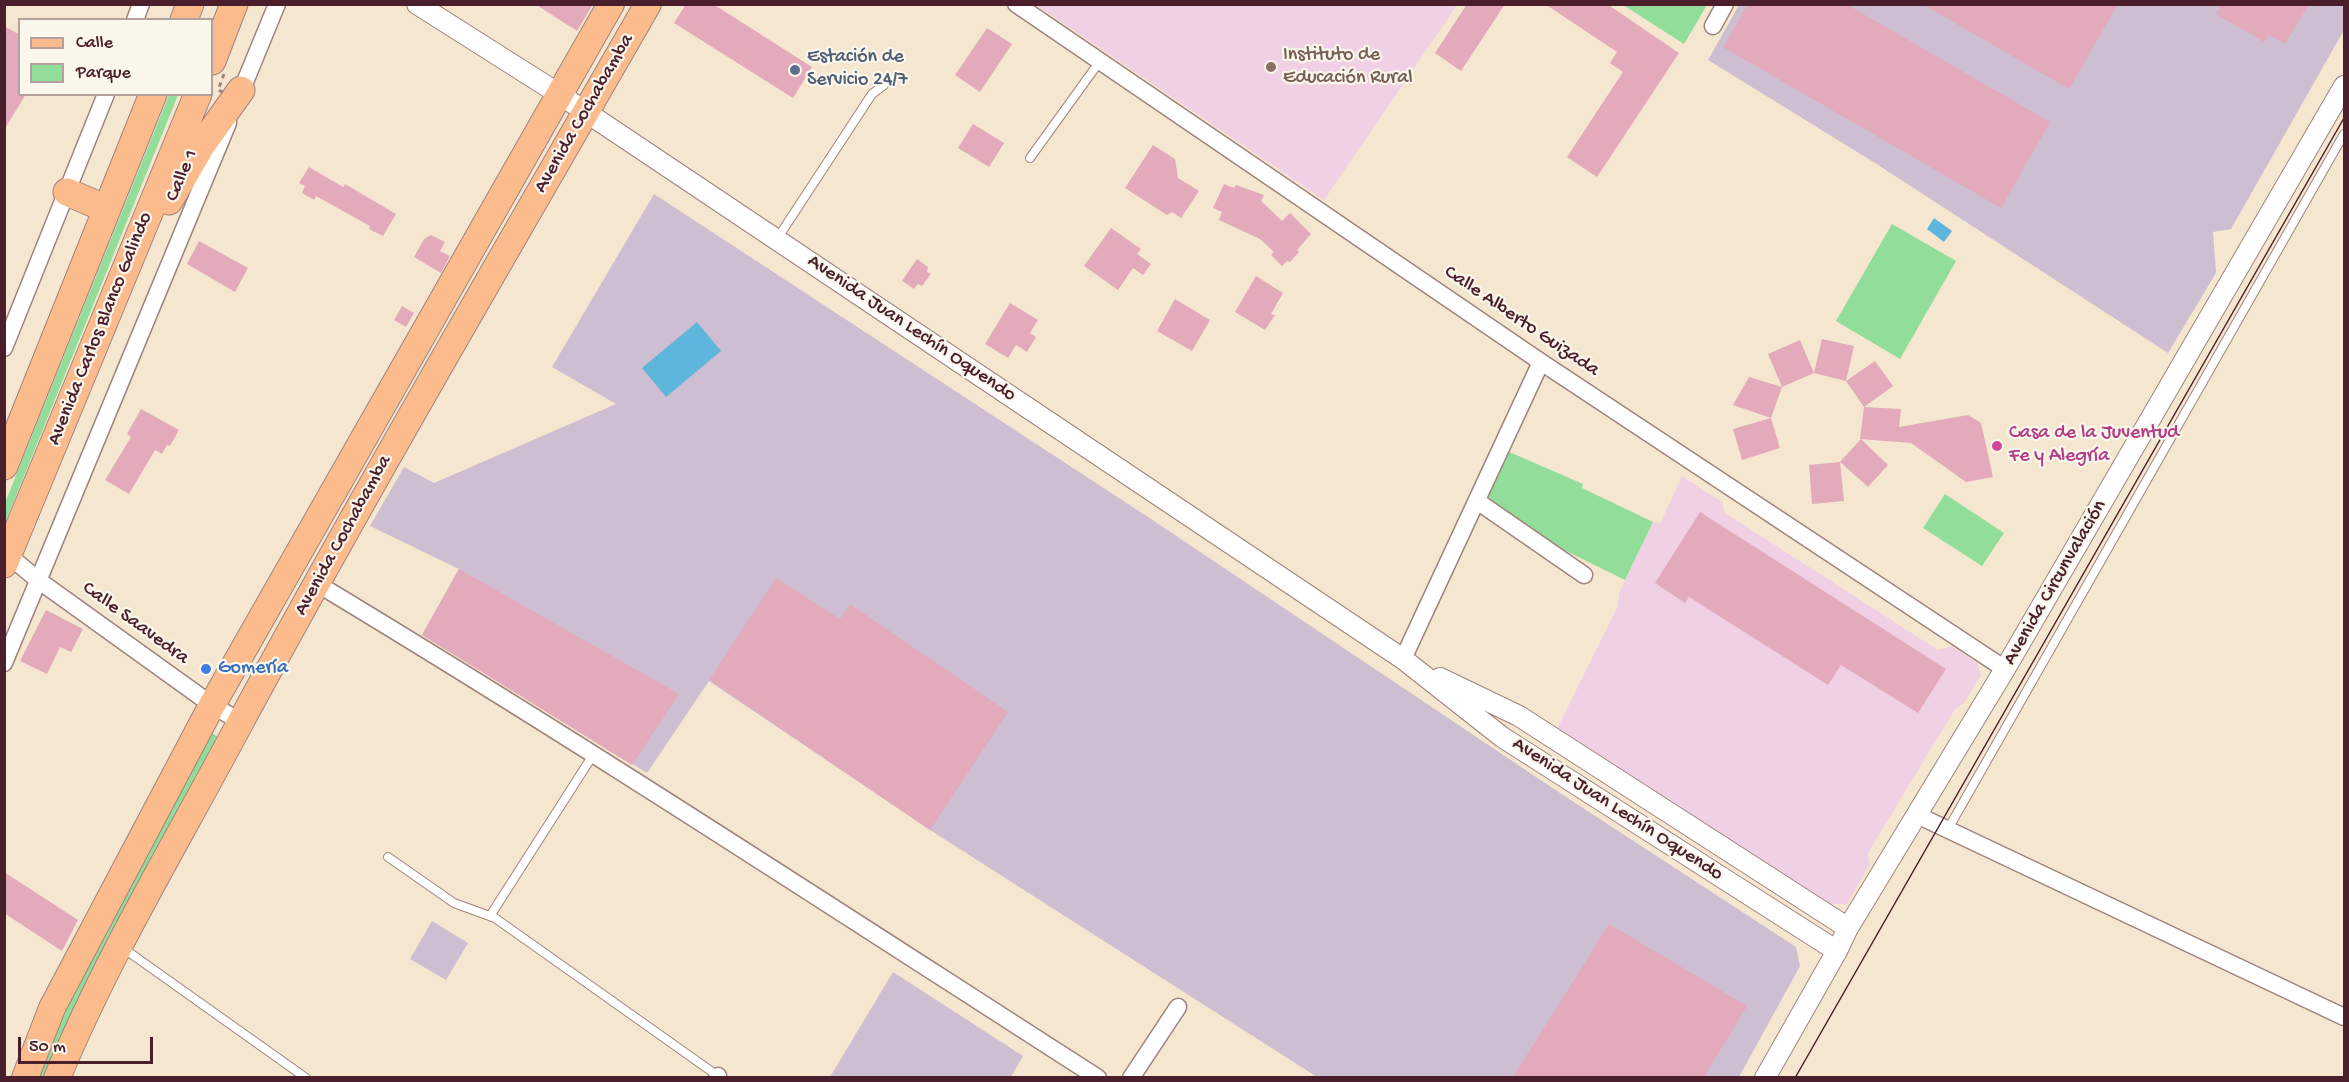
<!DOCTYPE html>
<meta charset="utf-8">
<style>
body{margin:0}
#map{position:relative;width:2349px;height:1082px;overflow:hidden;background:#f5e7cf;font-family:"Gochi Hand",sans-serif}
canvas{display:block}
.frame{position:absolute;inset:0;border:6px solid #4a1f2b;pointer-events:none}
.legend{position:absolute;left:18px;top:18px;width:195px;height:78px;box-sizing:border-box;background:#fbf7ec;border:2px solid #b4a19f;margin:0;padding:8px 10px;list-style:none;font-size:18px;color:#4a1f2b}
.legend li{display:flex;align-items:center;gap:12px;height:30px}
.legend b{width:30px;border:2px solid #b4a19f}
.scale{position:absolute;left:18px;top:1037px;width:135px;height:27px;box-sizing:border-box;border:3px solid #4a1f2b;border-top:0;padding-left:8px;font-size:18px;line-height:21px;white-space:nowrap;color:#4a1f2b;-webkit-text-stroke:4px #fbf7ec;paint-order:stroke}
</style>
<div id="map">
<canvas width="2349" height="1082"></canvas>
<div class="frame"></div>
<ul class="legend">
<li><b style="height:8px;background:#fbbb8d"></b>Calle</li>
<li><b style="height:16px;background:#92dd99"></b>Parque</li>
</ul>
<div class="scale">50 m</div>
</div>
<script>
const c = document.querySelector('canvas').getContext('2d');
c.lineJoin = 'round';
function fillPath(path, color) { c.fillStyle = color; c.fill(path, 'evenodd'); }
function strokePath(path, color, width, dash) { c.strokeStyle = color; c.lineWidth = width; c.lineCap = dash ? 'butt' : 'round'; c.setLineDash(dash || []); c.stroke(path); }
function label(font, color, halo, rows, align = 'center') {
  c.font = font + ' "Gochi Hand",sans-serif'; c.lineWidth = 4.5; c.setLineDash([]); c.textBaseline = 'middle'; c.strokeStyle = halo; c.fillStyle = color; for (const [text, x, y, turn = 0] of rows) {
    c.save(); c.translate(x, y); c.rotate((+turn || 0) * Math.PI / 180); c.textAlign = isNaN(turn) ? turn : align; if (halo) c.strokeText(text, 0, 0); c.fillText(text, 0, 0); c.restore();
  }
}
const built = new Path2D(`
 M1036,5H1457L1324,200Z
 M1682,476L1722,502L1725,513L1938,650L1952,646L1977,663L1981,675L1964,703L1955,709L1868,853L1870,864L1847,904H1829L1557,729L1618,606L1619,594L1625,580L1653,522L1660,524Z`);
const industrial = new Path2D(`
 M1739,5H2344V30L2231,229L2213,232L2216,273L2168,353L1875,163L1708,60Z
 M654,194L1151,519L1560,793L1796,947L1800,966L1739,1077H1317L930,830L709,681L647,773L422,635L459,569L370,526L404,467L434,483L616,404L552,367Z
 M432,921L468,943L446,980L410,959Z
 M893,972L1023,1056L1011,1077H830Z`);
const green = new Path2D(`
 M1623,5H1707L1684,44Z
 M169,95H178L5,523V503Z
 M1892,224L1956,261L1900,359L1836,321Z
 M1507,451L1583,484L1582,488L1653,522L1625,580L1548,542L1493,506L1488,494Z
 M1945,494L2004,533L1982,566L1923,528Z
 M212,733L223,740L47,1077L36,1078L84,968Z`);
const water = new Path2D(`
 M1934,218L1952,231L1944,242L1927,229Z
 M697,322L721,351L666,397L642,368Z`);
const building = new Path2D(`
 M535,4H593L577,31Z
 M686,4H713L812,67L793,98L674,23Z
 M1467,4H1505L1461,71L1435,53Z
 M1545,4H1607L1679,53L1597,177L1567,157L1623,72L1610,63L1617,52Z
 M1748,4H1846L2050,122L2001,208L1723,47Z
 M1922,4H2118L2069,89Z
 M2222,4H2309L2285,44L2269,35L2264,42L2216,14Z
 M4,26L20,35V94H26L4,130Z
 M987,28L1012,44L980,92L955,75Z
 M973,124L1004,143L989,167L958,148Z
 M1153,145L1175,159L1178,178L1199,191L1181,218L1172,212L1167,215L1125,188Z
 M309,167L343,187L345,184L396,214L383,236L369,229L370,226L316,196L314,200L302,193L305,186L299,183Z
 M1224,184L1234,188L1236,185L1264,195L1261,201L1282,221L1290,213L1311,234L1297,250L1299,252L1290,262L1287,261L1282,266L1271,255L1274,252L1260,239L1219,220L1222,212L1213,208Z
 M1111,228L1141,249L1137,254L1151,264L1143,275L1133,268L1118,290L1084,266Z
 M431,235L445,242L440,251L450,256L441,273L414,257L424,239Z
 M199,241L248,268L235,292L187,264Z
 M917,259L928,267L927,272L931,274L922,286L918,284L914,289L902,281Z
 M1256,276L1283,293L1271,314L1275,315L1265,330L1235,312Z
 M1175,299L1210,320L1192,351L1157,331Z
 M1010,303L1038,320L1030,333L1036,337L1027,352L1016,345L1008,358L985,344Z
 M402,306L414,313L406,327L394,320Z
 M1822,339L1854,346L1846,381L1814,373Z
 M1800,340L1814,373L1782,387L1768,354Z
 M1875,361L1893,386L1864,407L1846,381Z
 M1749,377L1782,387L1771,418L1733,405Z
 M1864,407L1901,409L1899,427L1968,415L1981,423L1993,477L1966,482L1911,443L1860,439Z
 M141,409L179,430L170,446L167,445L162,454L155,450L129,494L105,480L131,437L127,434Z
 M1771,418L1780,448L1742,460L1733,429Z
 M1861,439L1888,465L1868,487L1840,462Z
 M1840,462L1844,501L1812,504L1809,465Z
 M1700,512L1946,669L1918,713L1841,665L1828,685L1689,597L1685,603L1655,583Z
 M459,569L679,694L632,765L422,635Z
 M776,578L840,619L850,604L1008,712L930,830L709,680Z
 M46,610L83,629L71,652L60,647L47,674L20,661Z
 M4,872L78,920L62,951L4,913Z
 M1609,924L1747,1006L1704,1077H1513Z`);
const service = new Path2D(`
 M1030,158L1100,61
 M777,239L872,94L884,85
 M1948,829L2344,134
 M388,857L454,903L495,918L718,1076
 M490,916L593,755
 M123,948L306,1078`);
const minor = new Path2D(`
 M1016,4L1541,362L2005,669
 M135,20L141,4
 M1713,26L1725,4
 M238,99L277,4
 M4,348L106,94
 M1477,501L1584,575
 M8,555L38,580L212,705L241,722
 M316,583C580,742 838,911 1098,1078
 M1403,659L1541,362
 M4,663L228,123
 M1917,815L2344,1017
 M717,1078L718,1076
 M1131,1078L1178,1007`);
const tertiary = new Path2D(`
 M417,4L559,94L1403,659L1502,737L1837,951
 M1440,678L1519,716L1848,928
 M1765,1078L1837,951L1848,928L2005,669L2344,86`);
const primary = new Path2D(`
 M25,1078L52,1008L212,705L611,4
 M57,1078C106,960 172,850 232,738C365,491 508,248 648,4`);
const trunk = new Path2D(`
 M184,20L190,4
 M212,61L234,4
 M67,192L107,209
 M169,201L201,146L241,90
 M4,466L153,94
 M4,564L198,94`);
const tram = new Path2D(`
 M1795,1078L2344,118`);
const pathBridge = new Path2D(`
 M224,74L218,90L225,93`);
const markers = [
 [1271,67,6,"#8d6e63"],
 [795,70,6,"#5c6f8a"],
 [1997,446,6,"#d1479c"],
 [206,669,6,"#3f7fe0"]
];
const educationNames = [
 ["Instituto de",1283,56],
 ["Educación Rural",1283,79]
];
const serviceNames = [
 ["Estación de",807,58],
 ["Servicio 24/7",807,81]
];
const streetNames = [
 ["Avenida Cochabamba",585,114,-60],
 ["Calle 1",183,176,-67],
 ["Calle Alberto Guizada",1521,322,34],
 ["Avenida Carlos Blanco Galindo",101,329,-68],
 ["Avenida Juan Lechín Oquendo",911,329,34],
 ["Avenida Cochabamba",344,536,-61],
 ["Avenida Circunvalación",2056,583,-60],
 ["Calle Saavedra",135,624,36],
 ["Avenida Juan Lechín Oquendo",1617,810,33]
];
const hotelNames = [
 ["Casa de la Juventud",2009,434],
 ["Fe y Alegría",2009,457]
];
const shopNames = [
 ["Gomería",218,669]
];
fillPath(built, '#f0d0e5');
fillPath(industrial, '#cebed2');
fillPath(green, '#92dd99');
fillPath(water, '#5fb6dc');
fillPath(building, '#e2aabb');
strokePath(service, '#a0837d', 10);
strokePath(minor, '#a0837d', 19);
strokePath(tertiary, '#a0837d', 22);
strokePath(primary, '#a0837d', 28);
strokePath(trunk, '#a0837d', 29);
strokePath(service, '#fff', 8);
strokePath(minor, '#fff', 16);
strokePath(tertiary, '#fff', 20);
strokePath(primary, '#fbbb8d', 26);
strokePath(trunk, '#fbbb8d', 27);
strokePath(tram, '#4a1f2b', 1.5);
strokePath(pathBridge, '#a0837d', 3, [4.5, 4.5]);
for (const [x, y, r, color] of markers) { const dot = new Path2D(); dot.arc(x, y, r, 0, 2 * Math.PI); c.fillStyle = color; c.fill(dot); strokePath(dot, '#fbf7ec', 2); }
label('20px', '#785e54', '#fbf7ec', educationNames, 'left');
label('20px', '#4e5e75', '#fbf7ec', serviceNames, 'left');
label('20px', '#4a1f2b', '#fbf7ec', streetNames);
label('20px', '#b23c85', '#fbf7ec', hotelNames, 'left');
label('20px', '#366cbe', '#fbf7ec', shopNames, 'left');
</script>
